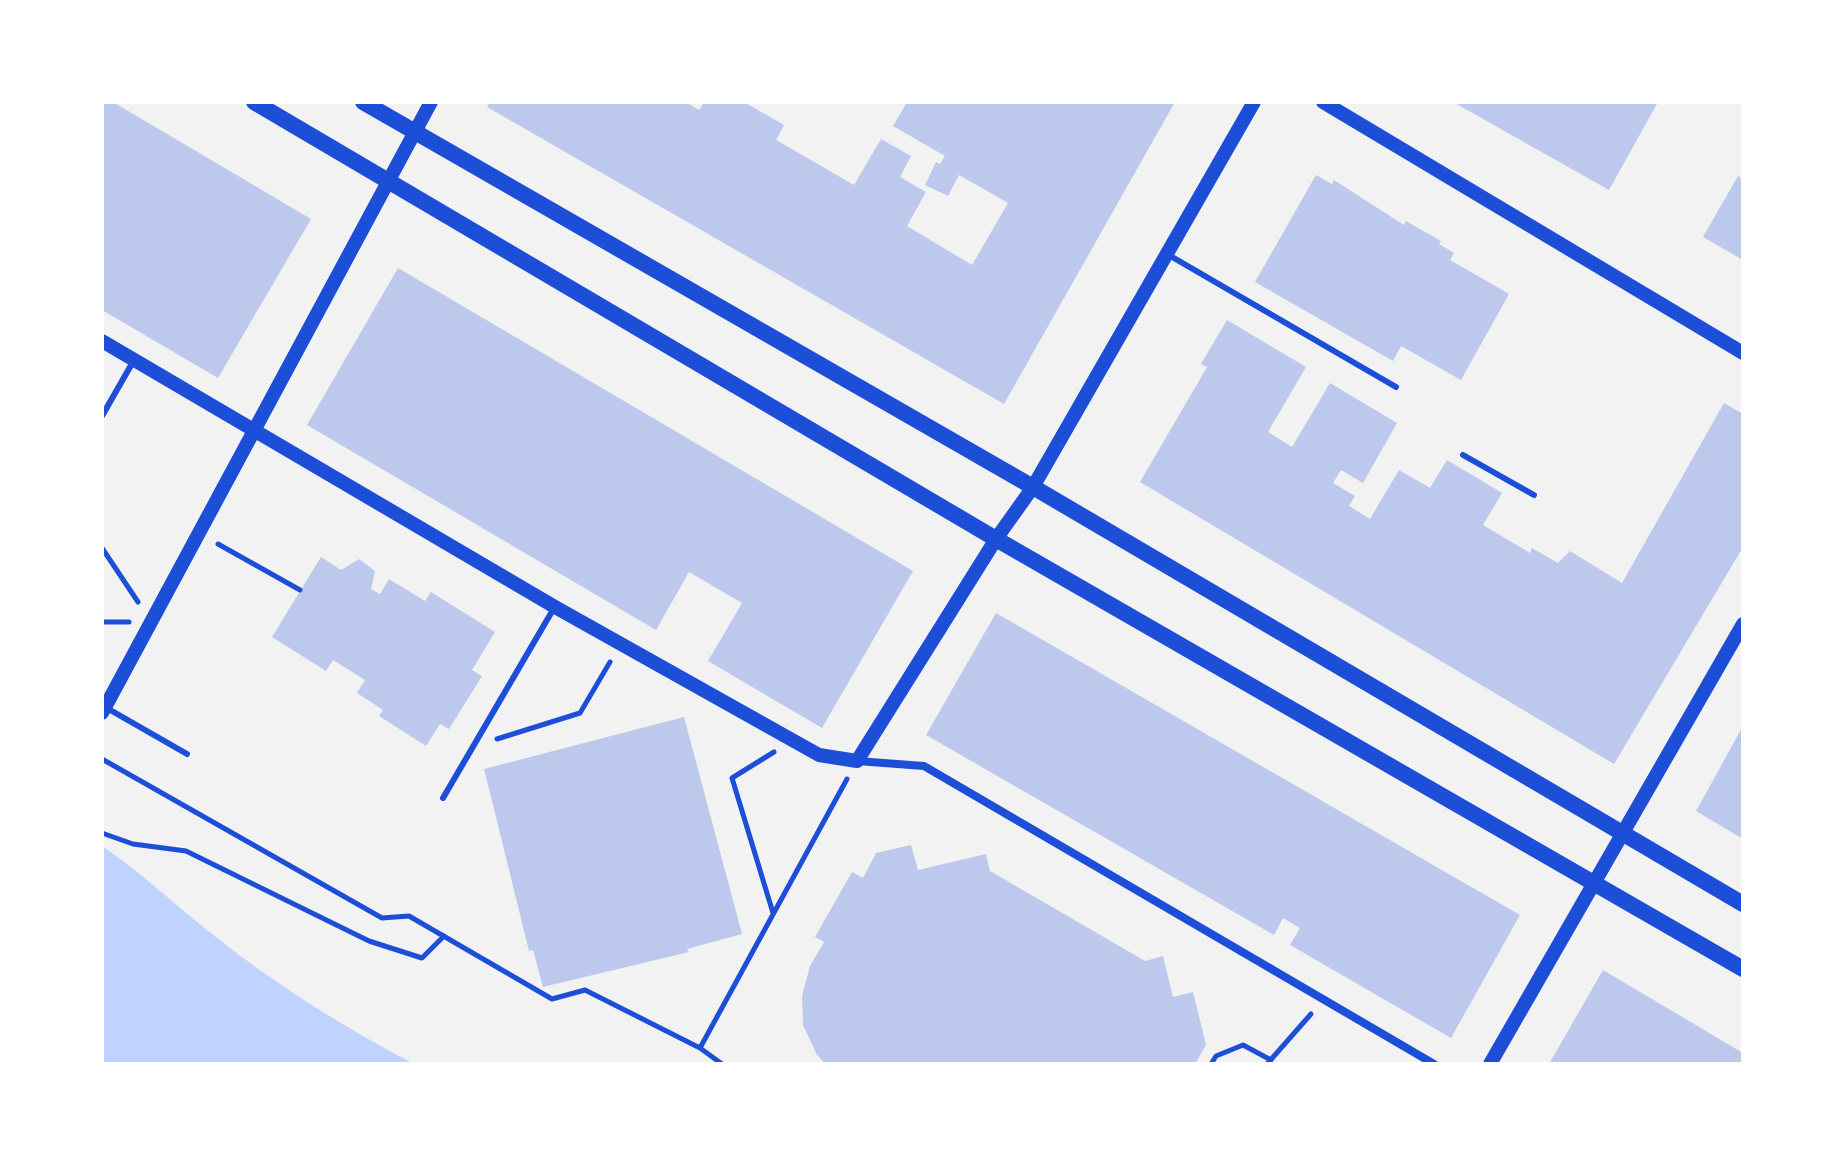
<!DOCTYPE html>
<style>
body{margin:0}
#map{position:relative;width:1845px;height:1166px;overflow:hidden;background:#f2f2f2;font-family:Ubuntu,sans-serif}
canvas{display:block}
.frame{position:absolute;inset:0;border:104px solid #fff;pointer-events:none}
</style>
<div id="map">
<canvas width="1845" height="1166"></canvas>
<div class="frame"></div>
</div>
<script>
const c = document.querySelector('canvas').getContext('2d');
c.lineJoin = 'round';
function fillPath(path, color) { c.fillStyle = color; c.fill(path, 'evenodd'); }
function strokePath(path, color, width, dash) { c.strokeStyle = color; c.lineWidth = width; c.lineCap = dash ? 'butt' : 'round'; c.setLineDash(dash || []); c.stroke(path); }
const water = new Path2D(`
 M102,846C141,872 175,905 212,934C275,984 343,1027 414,1064H102Z`);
const building = new Path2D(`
 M102,102H113L311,219L218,378L102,310Z
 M490,102H686L699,110L704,102H744L784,125L776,140L854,185L881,139L911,156L900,177L926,192L907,226L972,265L1008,203L959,175L948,196L925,185L936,162L940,164L945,156L893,126L907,102H1175L1004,404L487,107Z
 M1453,102H1658L1609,190Z
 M1316,175L1332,184L1334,180L1404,225L1406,221L1441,241L1439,244L1454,253L1450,260L1509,294L1461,380L1401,346L1393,361L1255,282Z
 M1738,176L1743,179V260L1703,237Z
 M398,268L913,571L822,728L708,661L742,603L689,572L656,630L307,425Z
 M1227,320L1306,367L1268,432L1292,447L1330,383L1397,423L1363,483L1341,470L1333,483L1355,496L1349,506L1370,519L1399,470L1430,488L1447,460L1502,493L1483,525L1530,553L1532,548L1558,563L1570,551L1622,583L1724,403L1743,414V547L1614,764L1140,482L1207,367L1201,364Z
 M321,557L341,570L359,559L375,571L371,589L380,594L389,579L425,601L431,592L495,632L472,670L482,676L449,729L440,724L426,746L379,716L383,710L357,693L365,680L333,660L326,671L272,637Z
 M996,613L1520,915L1451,1038L1290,945L1300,928L1283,918L1274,935L926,735Z
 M684,717L742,934L687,949L689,952L543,987L533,950L529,951L484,769Z
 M1743,726V839L1696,811Z
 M911,845L918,870L986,854L990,871L1145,961L1163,956L1173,997L1193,992L1206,1045L1195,1064H826L817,1055L803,1025L802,996L810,966L824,942L815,937L852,872L863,878L876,853Z
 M1603,970L1743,1053V1064H1549Z`);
const path = new Path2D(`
 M218,544L300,590
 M102,548L138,602
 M102,622H129
 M497,739L580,713L610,662
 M102,759L382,918L409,916L552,999L585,990L700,1048L722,1064
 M102,833L133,844L186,851L369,941L422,958L444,936
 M773,913L732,778L774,752
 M700,1048L847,779
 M1211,1064L1216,1056L1243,1045L1271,1060
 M1267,1064L1311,1014`);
const service = new Path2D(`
 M1167,254L1396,387
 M102,416L134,360
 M1463,455L1534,495
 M105,707L187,754
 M443,798L554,608`);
const minor = new Path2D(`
 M857,761L924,766L1434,1064`);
const tertiary = new Path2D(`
 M1323,102L1743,353
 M102,341L555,607L794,741L819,755L857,761L996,539L1033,487L1254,102
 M102,713L431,102
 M1490,1064L1743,624`);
const secondary = new Path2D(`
 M254,102L996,539L1743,969
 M363,102L1033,487L1743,904`);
fillPath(water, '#bfd3fe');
fillPath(building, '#bdc9ec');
strokePath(path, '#1d4ed8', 5);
strokePath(service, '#1d4ed8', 6);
strokePath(minor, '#1d4ed8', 8);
strokePath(tertiary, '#1d4ed8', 14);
strokePath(secondary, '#1d4ed8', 16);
</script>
